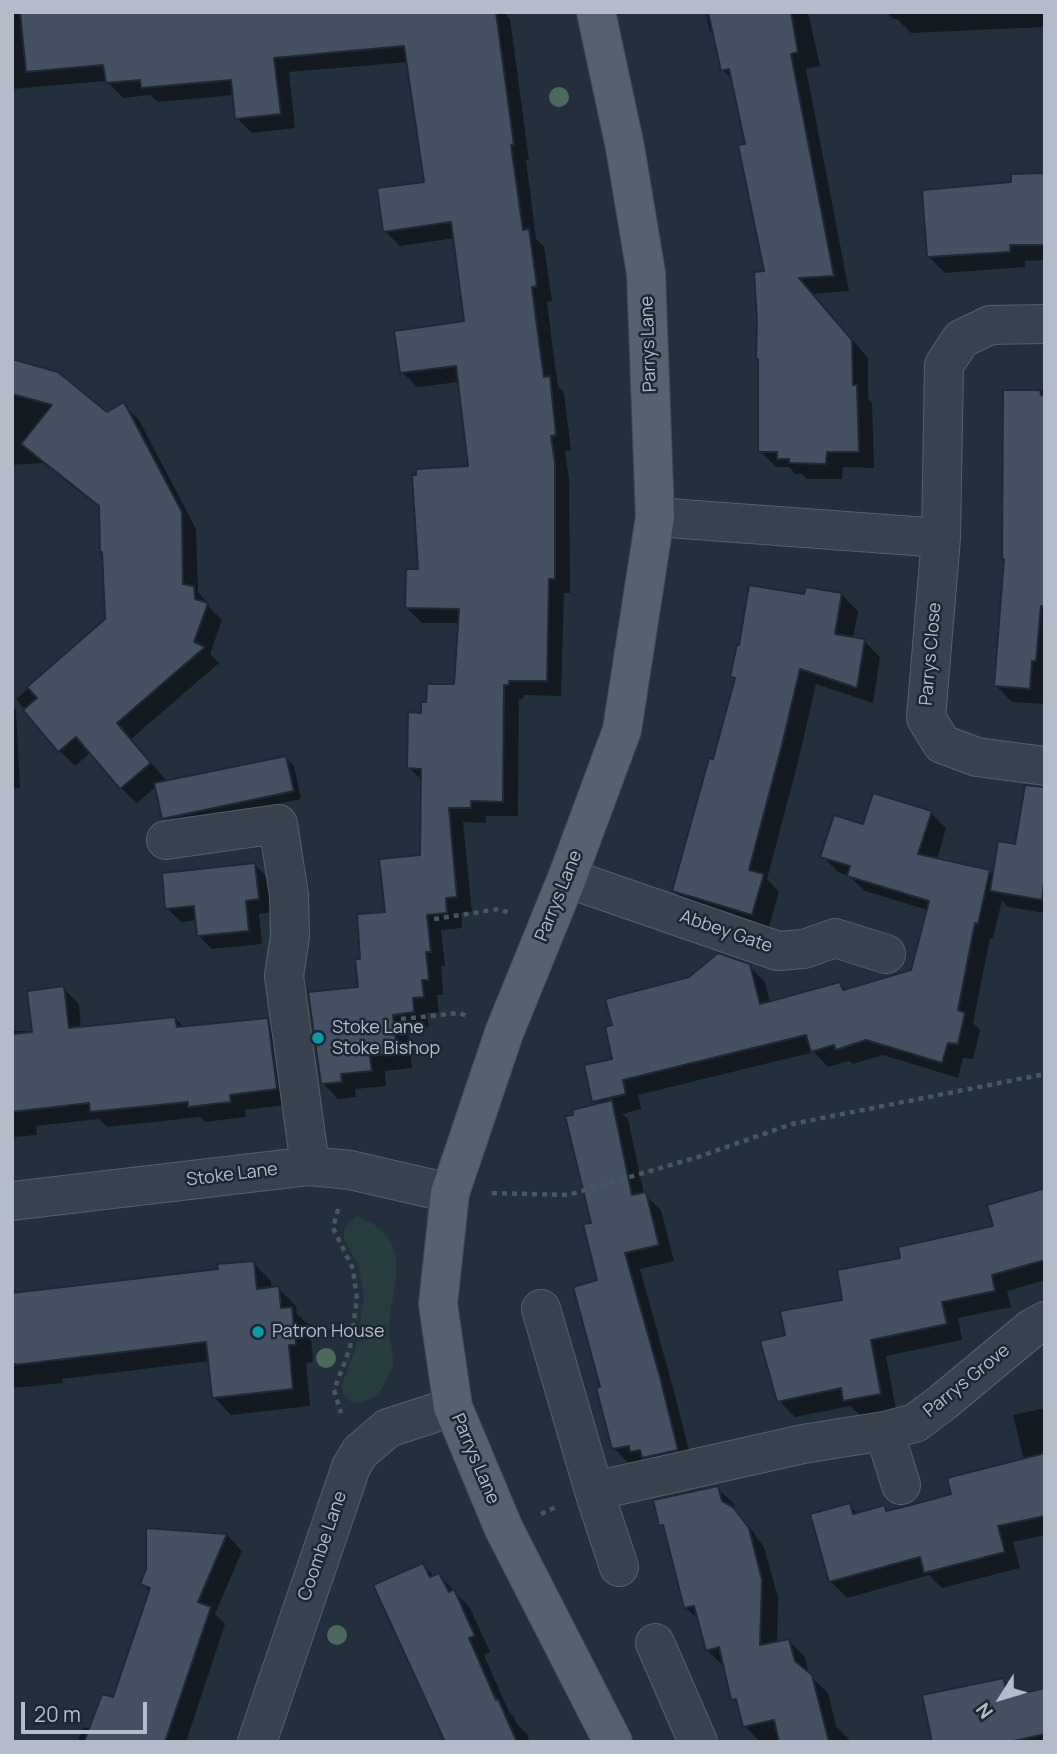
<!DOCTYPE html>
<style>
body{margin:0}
#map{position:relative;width:1057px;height:1754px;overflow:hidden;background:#242f3e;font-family:Manrope,sans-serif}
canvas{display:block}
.frame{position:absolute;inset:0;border:14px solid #b4bcc9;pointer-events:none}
.north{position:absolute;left:966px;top:1663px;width:70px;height:70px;-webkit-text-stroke:5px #1d2633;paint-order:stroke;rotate:233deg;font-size:19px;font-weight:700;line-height:28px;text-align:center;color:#b4bcc9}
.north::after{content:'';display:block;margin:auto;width:24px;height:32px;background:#b4bcc9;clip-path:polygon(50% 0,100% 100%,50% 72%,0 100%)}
.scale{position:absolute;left:21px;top:1702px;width:126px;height:32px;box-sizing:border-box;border:4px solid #b4bcc9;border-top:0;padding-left:9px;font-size:21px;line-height:24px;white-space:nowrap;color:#b4bcc9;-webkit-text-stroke:5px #1d2633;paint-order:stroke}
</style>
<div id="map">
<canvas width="1057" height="1754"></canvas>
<div class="frame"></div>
<div class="north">N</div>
<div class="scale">20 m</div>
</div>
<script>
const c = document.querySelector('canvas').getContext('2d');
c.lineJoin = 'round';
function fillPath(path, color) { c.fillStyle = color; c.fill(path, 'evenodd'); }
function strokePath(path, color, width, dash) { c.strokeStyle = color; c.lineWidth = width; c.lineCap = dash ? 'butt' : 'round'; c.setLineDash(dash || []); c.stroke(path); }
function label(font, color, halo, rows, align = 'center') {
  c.font = font + ' Manrope,sans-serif'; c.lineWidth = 5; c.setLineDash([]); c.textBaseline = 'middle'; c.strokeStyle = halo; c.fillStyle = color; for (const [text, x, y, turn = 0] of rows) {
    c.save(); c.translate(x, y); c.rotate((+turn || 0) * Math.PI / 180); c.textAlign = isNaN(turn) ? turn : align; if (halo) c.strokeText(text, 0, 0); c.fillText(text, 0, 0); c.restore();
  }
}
const green = new Path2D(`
 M356,1216C415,1237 393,1280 389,1327C388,1339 394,1352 393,1365C392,1367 390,1374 389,1375C382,1393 372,1401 354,1404L344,1396L341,1387L356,1348L364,1296L359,1267L344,1239V1229Z`);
const shadow = new Path2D(`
 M12,12H504L510,19L529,160H526L536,239L544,247L552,301L547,302L554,359L558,386L564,393L571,450L565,451L569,479L570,593H564L561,696L524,695L523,699H519L518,816H486V823L463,822L472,912L461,913L462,928L441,930L445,966H441L443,995H437L439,1012L427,1013L429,1027L408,1029L412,1068L385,1071L386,1086L355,1089L356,1097L338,1099L323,1083L360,989L362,960L387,913L421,857L423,781L409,768L423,715L428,704L456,686L460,623H422L406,607L420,571L470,467L459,382L417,387L402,372L466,322L455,238L400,246L385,231L426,183L408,62L289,72L295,128L252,133L237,118L234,95L158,102L150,95L123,98L107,81L12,89Z
 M706,12H808L820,66L806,69L849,291L813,294L868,358V398L872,403L874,468L843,467L842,479H807L802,474H795L789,467H776L760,451L766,272L747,145L734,81L723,70L715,36L709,30Z
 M886,12H1045V27L911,33L897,19H893Z
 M1045,175V260L1025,261V267L945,273L929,257L1013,184Z
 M12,361L107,414L124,405L139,420L196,529L198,592L208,603L209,607L222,620L210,654L219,663L131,739L165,779L159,784L286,758L294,766L301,799L171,826L163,818L157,786L137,803L121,788L91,752L75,766L60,751L16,699L107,620L101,509L43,463L12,465Z
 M1005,391H1045V704L1012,702L996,686L1005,560Z
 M841,594L858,611L853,639L864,641L880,657L873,703L816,684L798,762L767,879L779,892L768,930L690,907L674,891L715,762L736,681L731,676L806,596Z
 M12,706L16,710L20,788L12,789Z
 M931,813L946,828L937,860L989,872L994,876L1016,846L1045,834V913L1008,907L1002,900L993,938H990L973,1023L980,1030L973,1059L963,1058L958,1078L883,1055L853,1064L849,1061L828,1067L814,1052L638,1095L641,1109L622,1114L628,1119L644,1194L661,1210L674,1261L640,1269L675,1395L693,1466L630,1465L614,1448L593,1224L598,1106L593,1101L614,1060L749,966L765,982L770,1003L840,984L847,991L912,971L928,910L865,891L849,876L838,872L822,856L864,826Z
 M255,865L269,879L272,912L259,914L262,944L212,949L198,935L197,920L181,922L167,908Z
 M63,988L79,1004L81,1029L175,1018L184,1028L267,1020L283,1035L292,1104L245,1110L246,1117L205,1122L200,1117L107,1127L99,1119L36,1126L37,1135L12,1137V1031H33Z
 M1045,1190V1280L1007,1291L1011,1307L958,1318L962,1340L886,1356L896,1410L861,1416L850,1406L795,1417L779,1401L787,1337L844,1301L902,1260L995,1227Z
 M253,1263L271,1281L272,1289L278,1288L296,1306L297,1314L310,1326L313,1362L306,1363L310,1406L231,1415L214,1397L209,1361L62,1379L63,1383L12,1388V1291H20L23,1294L220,1270Z
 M1045,1408V1535L1013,1542L1020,1568L942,1588L929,1575L847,1598L831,1582L849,1505L859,1515L884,1507L889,1512L954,1495L1024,1460L1013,1415Z
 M717,1488L734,1504L736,1513L749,1526L764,1547L778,1597L777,1643L789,1641L805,1657L809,1675L828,1693L836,1726L849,1739L850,1742H760L745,1726L740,1706L733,1699L723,1666L707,1650L700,1621L685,1607L667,1531L661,1525Z
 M148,1530L227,1535L242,1551L215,1614L225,1624L186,1742H77L84,1727L91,1729L114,1699L150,1592L142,1584L148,1570Z
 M423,1565L435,1577L439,1575L470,1608L490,1652L484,1655L509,1712L514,1717L517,1724L527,1734L530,1742H447Z
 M1003,1680L1019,1696L1045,1690V1742H934Z`);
const building = new Path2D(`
 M20,12H496L514,145H511L523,230L529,229L537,286L532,287L539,342L544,377L550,376L556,435L551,436L555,463V579H549L547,681H509V685H504L503,802L471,801V808H449L457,897L446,898L447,913L427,915L431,952H426L429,980H422L424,997L413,998L414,1012L393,1015L397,1053L370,1056L372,1071L341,1074L342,1082L321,1084L308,992L358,987L355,959H360L357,914L385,912L379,859L420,855L421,769L407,768L408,712L421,713V702H426L427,684H454L459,609L405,608L406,569H418L412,475H416V469L468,466L456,366L400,373L394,331L464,321L451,222L383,232L377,188L424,182L404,46L274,58L281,114L235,119L231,80L141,88L140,80L106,83L103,65L26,72Z
 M708,12H791L798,52L791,54L834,276L799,278L852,340L853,385H857L859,452H827L826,464L789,463V459H777V452H758V359H756L757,320L754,272L764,271L738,145L745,144L729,69L721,71Z
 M1045,173V245H1010V252L927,257L922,190L1011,182V174Z
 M12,359L58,372L107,412L124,402L182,512L183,584L194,586L195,599L208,603L194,642L205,647L117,723L151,763L120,789L76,737L58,752L23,710L37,698L27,687L105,619L102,552H100L99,506L21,444L52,405L12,394Z
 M1003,390H1040L1041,395H1045V607L1041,606L1036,661H1032L1030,689L994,686L1004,559H1002Z
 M749,585L804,594L806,587L842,593L835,634L865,639L857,688L800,669L782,745L749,870L764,874L752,915L672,891L709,758L713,759L735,678L730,677L737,644L739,645Z
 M286,756L294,791L162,819L154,783Z
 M1025,785L1045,787V872L1042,900L990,891L998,841L1015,844Z
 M873,793L932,811L918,854L990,870L978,924L975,923L958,1010L965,1013L958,1044L948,1043L942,1063L866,1040L836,1050L834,1045L811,1052L806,1035L623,1080L626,1094L592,1102L584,1065L612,1059L605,1027L612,1025L605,999L689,977L718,953L750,964L760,1004L840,982L843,990L911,970L929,901L847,876L850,866L820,857L834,815L863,824Z
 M255,863L259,899L246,901L249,931L197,936L194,906L165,909L162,873Z
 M64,986L69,1028L175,1017L177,1027L268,1018L277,1089L230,1095L231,1102L188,1107V1102L90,1112L89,1103L12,1112V1034L32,1032L27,991Z
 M612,1100L632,1195L646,1192L659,1245L625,1253L660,1377L678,1450L642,1458L640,1450L630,1452L629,1446L612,1449L596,1388L600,1387L573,1287L597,1280L583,1224L591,1223L565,1116L573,1115L572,1110Z
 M1045,1188V1260L992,1275L995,1291L942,1302L947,1324L871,1340L881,1394L843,1401L841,1388L777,1402L760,1341L785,1335L780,1311L842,1300L837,1270L900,1258L898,1247L993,1226L987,1205Z
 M254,1261L257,1289L279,1286L281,1308L292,1307L296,1345H289L293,1389L212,1398L206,1342L15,1365V1364H12V1293L218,1269L217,1264Z
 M1045,1453V1516L998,1526L1005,1552L924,1573L920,1557L829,1582L810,1514L850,1503L853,1514L885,1505L886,1511L907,1506L951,1494L947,1478Z
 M718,1486L722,1501L733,1507L749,1528L762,1580L760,1645L789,1639L795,1661L812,1675L829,1742H779L774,1720L743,1727L736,1699L731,1700L719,1647L706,1651L694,1606L684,1608L663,1525L659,1526L653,1500Z
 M146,1528L227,1534L198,1602L211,1607L165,1742H84L102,1694L113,1697L150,1588L140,1584L146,1569Z
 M423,1563L430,1577L439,1573L449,1592L454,1589L475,1636L469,1638L496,1700L498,1699L517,1742H445L373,1585Z
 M1004,1678L1007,1697L1045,1688V1734L1009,1742H932L922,1695Z`);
const path = new Path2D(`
 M434,919L499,909L509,913
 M401,1019L459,1013L469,1017
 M492,1193L568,1195L698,1157L792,1124L1045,1074
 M338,1209L333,1228L353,1269L357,1299L350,1348L334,1390L341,1413
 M541,1514L558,1506`);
const minor = new Path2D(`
 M1045,324L990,325L961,339L944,365L941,538L926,718L942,744L977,757L1045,766
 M655,517L941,538
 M166,840L278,824L289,895L290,936L284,976L310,1166
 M567,878L778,951L804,949L835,938L886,954
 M12,1201L310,1166L350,1170L450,1193
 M541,1309L594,1491L619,1567
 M884,1431L901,1485
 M594,1491L803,1444L884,1431L915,1423L943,1402L1032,1328L1045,1321
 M655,1643L698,1742
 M257,1742L351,1467L360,1452L388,1428L453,1407`);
const major = new Path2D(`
 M596,12L625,147L646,273L655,517L622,730L567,878L504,1033L450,1193L438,1304L453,1407L504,1529L613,1742`);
const trees = [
 [559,97],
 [326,1358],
 [337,1635]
];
const markers = [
 [318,1038,7,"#0f9aa8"],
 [258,1332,7,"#0f9aa8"]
];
const streetNames = [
 ["Parrys Lane",649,344,-92],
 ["Parrys Close",931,654,-85],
 ["Parrys Lane",559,896,-68],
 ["Abbey Gate",726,932,19],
 ["Stoke Lane",232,1175,-7],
 ["Parrys Grove",967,1381,-39],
 ["Parrys Lane",475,1459,67],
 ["Coombe Lane",323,1546,-71]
];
const poiNames = [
 ["Stoke Lane",332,1028],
 ["Stoke Bishop",332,1049],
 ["Patron House",272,1332]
];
fillPath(green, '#263c3f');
fillPath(shadow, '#0007');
fillPath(building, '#455162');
strokePath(building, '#1f2835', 2);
strokePath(minor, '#565f6c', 40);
strokePath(major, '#414a57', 40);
strokePath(path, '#44595c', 4.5, [5, 5]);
strokePath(minor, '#38414e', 38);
strokePath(major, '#56606e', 38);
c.fillStyle = '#4b6a5d';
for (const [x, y] of trees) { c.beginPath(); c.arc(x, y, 10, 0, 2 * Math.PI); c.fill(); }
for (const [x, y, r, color] of markers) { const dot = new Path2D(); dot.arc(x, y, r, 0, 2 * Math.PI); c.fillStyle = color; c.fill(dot); strokePath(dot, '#1d2633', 2.5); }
label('18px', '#b4bcc9', '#1d2633', streetNames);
label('18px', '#b4bcc9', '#1d2633', poiNames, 'left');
</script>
